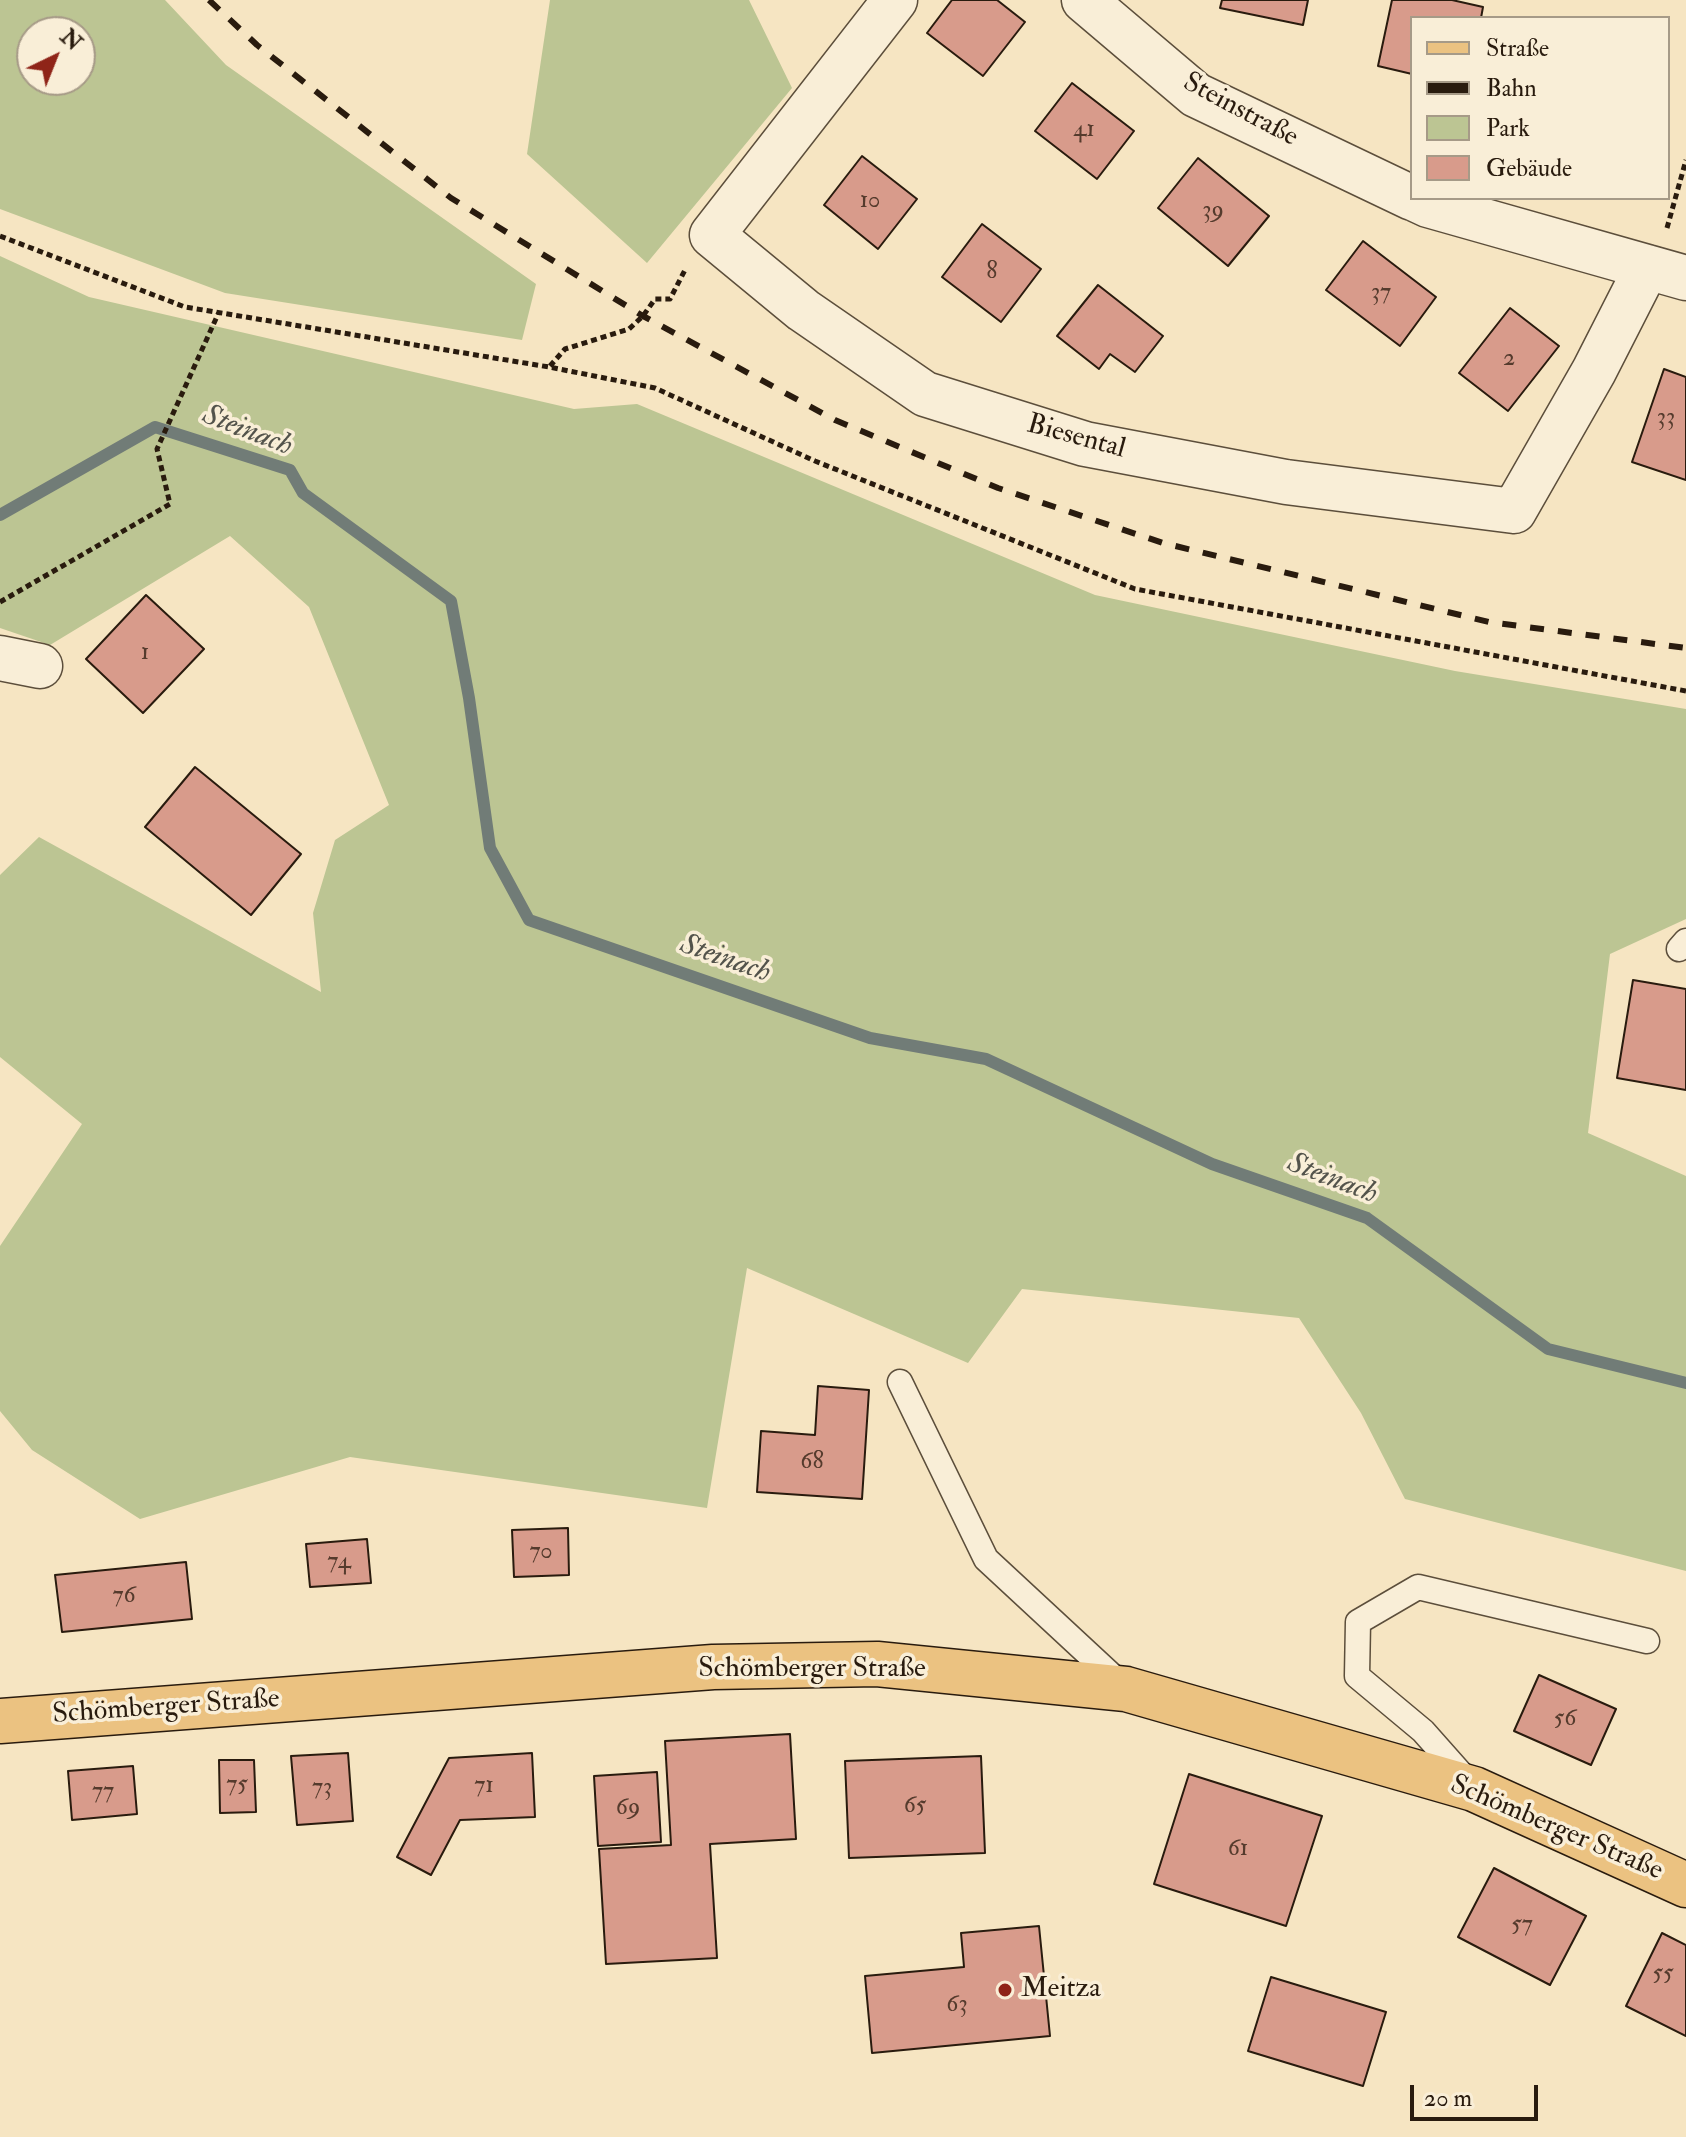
<!DOCTYPE html>
<meta charset="utf-8">
<style>
body{margin:0}
#map{position:relative;width:1686px;height:2137px;overflow:hidden;background:#f6e5c2;font-family:"IM FELL Double Pica",serif}
canvas{display:block}
.legend{position:absolute;left:1410px;top:16px;width:260px;height:184px;box-sizing:border-box;background:#f9eed7;border:2px solid #a69a87;margin:0;padding:10px 14px;list-style:none;font-size:24px;color:#291b0e}
.legend li{display:flex;align-items:center;gap:16px;height:40px}
.legend b{width:40px;border:2px solid #a69a87}
.north{position:absolute;left:16px;top:16px;width:80px;height:80px;box-sizing:border-box;background:#f9eed7;border:2px solid #a69a87;border-radius:50%;rotate:43deg;font-size:22px;font-weight:700;line-height:32px;text-align:center;color:#291b0e}
.north::after{content:'';display:block;margin:auto;width:28px;height:36px;background:#8f2418;clip-path:polygon(50% 0,100% 100%,50% 72%,0 100%)}
.scale{position:absolute;left:1410px;top:2085px;width:128px;height:36px;box-sizing:border-box;border:4px solid #291b0e;border-top:0;padding-left:10px;font-size:24px;line-height:28px;white-space:nowrap;color:#291b0e;-webkit-text-stroke:6px #f9eed7;paint-order:stroke}
</style>
<div id="map">
<canvas width="1686" height="2137"></canvas>
<ul class="legend">
<li><b style="height:10px;background:#ebc281"></b>Straße</li>
<li><b style="height:10px;background:#291b0e"></b>Bahn</li>
<li><b style="height:22px;background:#bcc593"></b>Park</li>
<li><b style="height:22px;background:#d89b8b"></b>Gebäude</li>
</ul>
<div class="north">N</div>
<div class="scale">20 m</div>
</div>
<script>
const c = document.querySelector('canvas').getContext('2d');
c.lineJoin = 'round';
function fillPath(path, color) { c.fillStyle = color; c.fill(path, 'evenodd'); }
function strokePath(path, color, width, dash) { c.strokeStyle = color; c.lineWidth = width; c.lineCap = dash ? 'butt' : 'round'; c.setLineDash(dash || []); c.stroke(path); }
function label(font, color, halo, rows, align = 'center') {
  c.font = font + ' "IM FELL Double Pica",serif'; c.lineWidth = 7; c.setLineDash([]); c.textBaseline = 'middle'; c.strokeStyle = halo; c.fillStyle = color; for (const [text, x, y, turn = 0] of rows) {
    c.save(); c.translate(x, y); c.rotate((+turn || 0) * Math.PI / 180); c.textAlign = isNaN(turn) ? turn : align; if (halo) c.strokeText(text, 0, 0); c.fillText(text, 0, 0); c.restore();
  }
}
const green = new Path2D(`
 M0,0H165L226,65L536,284L522,340L225,293L0,209ZM32,32H80V80H32Z
 M550,0H749L792,88L647,263L527,154Z
 M0,256L89,297L574,409L637,404L1095,595L1455,671L1686,709V919L1610,954L1588,1133L1686,1176V1571L1405,1499L1361,1413L1299,1318L1022,1289L968,1363L747,1268L707,1508L350,1457L140,1519L32,1450L0,1411V1246L82,1124L0,1057V875L39,837L321,992L313,913L335,840L389,805L309,607L230,536L50,645L0,628Z`);
const stream = new Path2D(`
 M0,515L155,427L290,470L303,493L451,601L469,698L490,848L529,920L870,1038L986,1059L1212,1164L1367,1218L1548,1349L1686,1383`);
const building = new Path2D(`
 M952,0H997L1025,22L983,76L927,33Z
 M1222,0H1308L1303,25L1220,8Z
 M1392,0H1452L1483,7L1481,18H1412V74L1378,66Z
 M1072,83L1134,131L1097,179L1035,131Z
 M862,156L917,199L878,249L824,205Z
 M1198,158L1269,216L1228,266L1158,208Z
 M982,224L1041,269L1001,322L942,277Z
 M1363,241L1436,297L1400,346L1326,290Z
 M1098,285L1163,336L1135,372L1110,354L1099,369L1057,336Z
 M1510,308L1559,346L1508,411L1459,373Z
 M1664,369L1686,377V480L1632,462Z
 M146,595L204,649L143,713L86,659Z
 M195,767L301,854L251,915L145,827Z
 M1633,980L1686,989V1090L1617,1078Z
 M818,1386L869,1390L862,1499L757,1492L761,1431L815,1435Z
 M568,1528L569,1575L514,1577L512,1530Z
 M367,1539L371,1583L310,1587L306,1544Z
 M186,1562L192,1619L62,1632L55,1575Z
 M1539,1675L1616,1709L1591,1765L1514,1731Z
 M790,1734L796,1839L710,1844L717,1958L606,1964L599,1849L671,1845L665,1741Z
 M348,1753L353,1821L297,1825L291,1756Z
 M532,1753L535,1817L460,1820L431,1875L397,1857L449,1758Z
 M981,1756L985,1853L849,1858L845,1761Z
 M219,1760H254L256,1812L220,1813Z
 M133,1766L137,1814L72,1820L68,1771Z
 M657,1772L661,1842L598,1846L594,1776Z
 M1189,1774L1322,1816L1286,1926L1154,1884Z
 M1494,1868L1586,1916L1550,1985L1458,1937Z
 M1039,1926L1050,2036L872,2053L865,1976L964,1967L961,1933Z
 M1662,1933L1686,1945V2036L1626,2006Z
 M1271,1977L1386,2012L1363,2086L1248,2051Z`);
const path = new Path2D(`
 M1667,228L1686,160
 M0,236L185,307L549,367L655,388L815,461L1135,589L1686,691
 M550,366L565,349L629,329L643,316L655,299H670L685,270
 M0,602L170,504L157,449L219,312`);
const lane = new Path2D(`
 M1679,949L1686,941
 M900,1382L986,1559L1124,1687
 M1470,1784L1423,1731L1357,1676L1358,1622L1418,1587L1647,1641`);
const street = new Path2D(`
 M895,0L712,235L803,310L925,394L1085,444L1286,482L1514,511L1594,371L1647,267
 M1084,0L1196,95L1412,198
 M1413,198L1428,205L1686,278
 M0,658L40,666`);
const primary = new Path2D(`
 M0,1721L713,1667L877,1664L1126,1689L1474,1789L1686,1885`);
const rail = new Path2D(`
 M209,0L257,45L451,198L643,316L835,420L998,488L1163,543L1489,622L1686,648`);
const markers = [
 [1005,1990,8,"#8f2418"]
];
const numberNames = [
 ["41",1084,131],
 ["10",870,202],
 ["39",1213,212],
 ["8",992,273],
 ["37",1381,294],
 ["2",1509,360],
 ["33",1666,419],
 ["1",145,654],
 ["68",812,1463],
 ["70",541,1553],
 ["74",339,1563],
 ["76",124,1597],
 ["56",1565,1720],
 ["75",237,1786],
 ["71",484,1787],
 ["73",322,1789],
 ["77",103,1793],
 ["65",915,1807],
 ["69",628,1809],
 ["61",1238,1850],
 ["57",1522,1926],
 ["55",1663,1975],
 ["63",957,2006]
];
const streetNames = [
 ["Steinstraße",1240,111,28],
 ["Biesental",1076,438,15],
 ["Schömberger Straße",812,1670],
 ["Schömberger Straße",166,1708,-4],
 ["Schömberger Straße",1556,1829,23]
];
const poiNames = [
 ["Meitza",1021,1990]
];
const waterNames = [
 ["Steinach",247,432,21],
 ["Steinach",725,960,19],
 ["Steinach",1332,1180,21]
];
fillPath(green, '#bcc593');
strokePath(stream, '#717c77', 12);
fillPath(building, '#d89b8b');
strokePath(building, '#291b0e', 2);
strokePath(lane, '#5c4e3b', 27);
strokePath(street, '#5c4e3b', 47);
strokePath(primary, '#291b0e', 47);
strokePath(path, '#291b0e', 5, [6, 4]);
strokePath(lane, '#f9eed7', 24);
strokePath(street, '#f9eed7', 44);
strokePath(primary, '#ebc281', 44);
strokePath(rail, '#291b0e', 6, [14, 14]);
for (const [x, y, r, color] of markers) { const dot = new Path2D(); dot.arc(x, y, r, 0, 2 * Math.PI); c.fillStyle = color; c.fill(dot); strokePath(dot, '#f9eed7', 3); }
label('24px', '#553b2d', null, numberNames);
label('28px', '#291b0e', '#f9eed7', streetNames);
label('28px', '#291b0e', '#f9eed7', poiNames, 'left');
label('italic 30px', '#53534b', '#f9eed7', waterNames);
</script>
